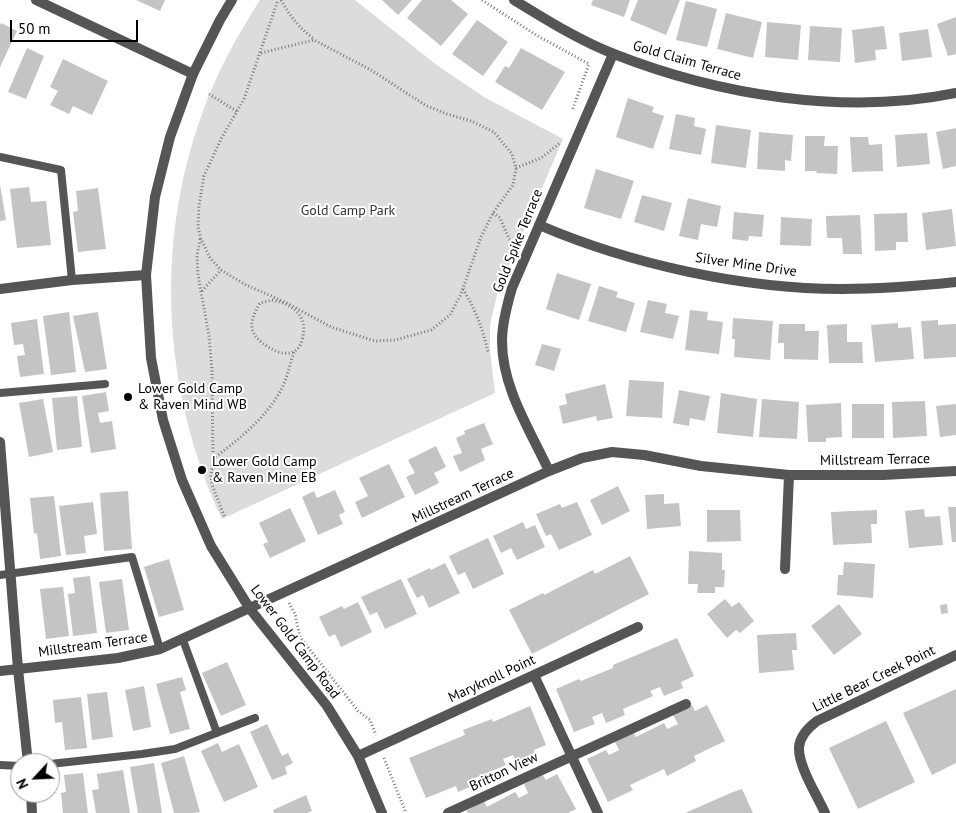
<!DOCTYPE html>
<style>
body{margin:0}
#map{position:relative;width:956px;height:813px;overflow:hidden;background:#fff;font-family:"PT Sans",sans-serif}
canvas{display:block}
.north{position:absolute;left:10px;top:753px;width:50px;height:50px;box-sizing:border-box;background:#fff;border:1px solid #999;border-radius:50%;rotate:245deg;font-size:14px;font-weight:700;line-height:20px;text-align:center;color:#000}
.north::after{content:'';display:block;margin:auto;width:18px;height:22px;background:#000;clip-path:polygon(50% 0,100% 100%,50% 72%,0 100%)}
.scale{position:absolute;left:10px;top:20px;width:128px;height:22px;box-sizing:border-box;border:2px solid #000;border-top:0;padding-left:6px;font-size:15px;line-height:18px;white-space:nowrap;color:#000;-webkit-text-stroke:4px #fff;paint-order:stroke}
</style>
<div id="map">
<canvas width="956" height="813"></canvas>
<div class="north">N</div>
<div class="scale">50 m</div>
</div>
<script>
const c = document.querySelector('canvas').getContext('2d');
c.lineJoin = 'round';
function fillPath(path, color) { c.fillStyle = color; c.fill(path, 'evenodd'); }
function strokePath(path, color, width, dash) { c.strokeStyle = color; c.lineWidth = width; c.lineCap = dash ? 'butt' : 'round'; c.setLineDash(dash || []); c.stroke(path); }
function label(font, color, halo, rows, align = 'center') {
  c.font = font + ' "PT Sans",sans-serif'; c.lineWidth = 4; c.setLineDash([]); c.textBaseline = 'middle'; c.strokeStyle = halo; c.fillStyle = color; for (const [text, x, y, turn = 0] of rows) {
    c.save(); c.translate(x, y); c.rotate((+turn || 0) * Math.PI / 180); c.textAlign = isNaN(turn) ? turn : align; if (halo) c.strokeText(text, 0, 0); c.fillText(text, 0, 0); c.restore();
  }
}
const green = new Path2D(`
 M260,0H355L438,66L484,97L563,139L498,291L490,325V351L495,393L222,519C163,393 154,246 202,114C216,74 237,36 260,0Z`);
const building = new Path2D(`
 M136,0H165L160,11Z
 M382,0H412L398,15Z
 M422,0H451L468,14L441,46L407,18Z
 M593,0H630L624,17L591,5Z
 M638,0H680L666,35L630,20Z
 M686,1L717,9L707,47L676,40Z
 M726,13L762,22L753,58L717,49Z
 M956,17V54L948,56L937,24Z
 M477,20L508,42L483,76L452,54Z
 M767,22L801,25L798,60L765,57Z
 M1,23L17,31L0,67V25Z
 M810,26L842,28L840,62L808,60Z
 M884,26L887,49L875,50L876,60L855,63L852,30Z
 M928,29L932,57L902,61L899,33Z
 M27,48L44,56L26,99L8,92Z
 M521,48L565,72L542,110L495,82L505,66L509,68Z
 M63,59L108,81L92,115L73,106L69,114L50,105L58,91L50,87Z
 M628,98L654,107L652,112L664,116L653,149L616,137Z
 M676,114L695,118L694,126L706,129L701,155L669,149Z
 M716,125L751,130L746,168L711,163Z
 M956,128V166L943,169L936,132Z
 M759,132L793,135L791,161L785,160V171L757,169Z
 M927,133L930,164L897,167L895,135Z
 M805,136H825L824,146H838L837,174L816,173L817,171H805Z
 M850,137H868L869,145L882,144L883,171L852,172Z
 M596,169L634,181L621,219L584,208Z
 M0,185L6,220L0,221Z
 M29,187L31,202L46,201L51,245L17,248L10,189Z
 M98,188L106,249L78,252L73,212L78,211L76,191Z
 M642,195L672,203L664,231L634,222Z
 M688,198L721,206L717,227L701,224L698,240L679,236Z
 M952,209L956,246L926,250L922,213Z
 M734,212L764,215L762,237L749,236L748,241L732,239Z
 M907,213L908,242H896V250L875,251L874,214Z
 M860,215L862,254H843L842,238H827L826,216Z
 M781,217L812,219L811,246L780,245Z
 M557,273L591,284L579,320L546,309Z
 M599,286L618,292L616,297L635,303L626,332L588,321Z
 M648,300L667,304L665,313L679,316L673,339L640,332Z
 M690,310L708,312L707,320L723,322L719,354L685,350Z
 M69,312L76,372L51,375L43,316Z
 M98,312L107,369L85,372L73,316Z
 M733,318L773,321L770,360L734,357L735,339H732Z
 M37,319L44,374L20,377L17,356L25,355L23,344L14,345L11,323Z
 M938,320V325L956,324V357L924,359L921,321Z
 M898,323V328L911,327L914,359L875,362L871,325Z
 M779,324H805V331H819L818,360L784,359V343H778Z
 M847,324V342H862L863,363H829L827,325Z
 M542,344L561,349L554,371L535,365Z
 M629,380L664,382L662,418L626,416Z
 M605,384L613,418L597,421L596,416L563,424L559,406L567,404L565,394Z
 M679,390L710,396L705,421L690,418L689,426L673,423Z
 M106,392L109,411L98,413L100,423L112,421L116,449L91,453L82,396Z
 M721,393L757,399L753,437L717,433Z
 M77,396L82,447L57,450L52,398Z
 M43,399L53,452L29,457L19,403Z
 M762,399L799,402L797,439L759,437Z
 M925,401L927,436L893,438L892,402Z
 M841,403L842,437L826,438V442H808L806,405Z
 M852,404H884V438H852Z
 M956,404V435L940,437L936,406Z
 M484,423L493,444L481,449L485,460L460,472L453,456L462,453L456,438L465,434L464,431Z
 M436,446L446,467L434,473L439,483L415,495L406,477L415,473L408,460Z
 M389,464L405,497L362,518L355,502L368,496L359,478Z
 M618,486L630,511L602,525L590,500Z
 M335,490L345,512L339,515L343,524L318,535L302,497L314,491L317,498Z
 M128,491L132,549L104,551L100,493Z
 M664,494V504L679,503L681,526L647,529L645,495Z
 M54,496L61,556L40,559L37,533L34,534L30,498Z
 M93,502L97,534L84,536L86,553L66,555L59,506Z
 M577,502L592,535L559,550L551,534L546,536L536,514L560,504L562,508Z
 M948,507H956V542H952Z
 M290,508L306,541L270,558L263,544L268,542L259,523Z
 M924,509L925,517L940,516L943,545L909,548L905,511Z
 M707,510H740L741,541L707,542Z
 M877,510V524H871L872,543L833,545L831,512Z
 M523,522L526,529L535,525L545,547L517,560L511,548L501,553L493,536Z
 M488,538L504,574L473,589L465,572L458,575L449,556Z
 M689,551L722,553V570H725L724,587H715V593H697L698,584H688Z
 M630,556L649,594L532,654L509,610L543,593L544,595L593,570L595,574Z
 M169,559L184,610L159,617L144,567Z
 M844,562L875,564L873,598L837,595L838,575H843Z
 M445,563L460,593L429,608L423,595L417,598L407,579L430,568L431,570Z
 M90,576L97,633L73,636L68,594L75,593L73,578Z
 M122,579L129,630L106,633L99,582Z
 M401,579L417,614L385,629L377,612L370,615L361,597Z
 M63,587L69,636L46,639L40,589Z
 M725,599L732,607L739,602L754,621L740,633L736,630L727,638L707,614Z
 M358,602L372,632L341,647L335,634L329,637L319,617L342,606L344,609Z
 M839,604L862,634L834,655L811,626Z
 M947,604L948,613L941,614L940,605Z
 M796,633L797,650H792L794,670L759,673L757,635Z
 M677,638L694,676L681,682L683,688L664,696L660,687L650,691L653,696L623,709L625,715L606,723L602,713L592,717L595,724L574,732L556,689L579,679L581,681L613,668V665Z
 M227,662L246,705L221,716L202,673Z
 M182,677L186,690L180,692L190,729L170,734L156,684Z
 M144,686L151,727L133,731L125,690Z
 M956,689V763L932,775L903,713Z
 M107,692L113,737L92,740L87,694Z
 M81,697L87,748L65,750L62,722L55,723L53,700Z
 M692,705L695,711L707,705L725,741L694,756L696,761L667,776L664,769L630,785L633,790L608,802L587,759L606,750L609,755L619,750L615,742L633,732L636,737L664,723L667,729L678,724L673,715Z
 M530,706L546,745L534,750L536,756L517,764L513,755L503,759L506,765L475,778L477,784L458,792L456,786L426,798L409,758L465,735L463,730L492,719L493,722Z
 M886,721L915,782L858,809L829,748Z
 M267,724L282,756L288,753L293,763L285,767L287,774L272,780L250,732Z
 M218,743L222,752L239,744L258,787L224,802L201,751Z
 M184,756L200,812L194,813H174L161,763Z
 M154,763L162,813H138L130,767Z
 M123,770L130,813H96L92,790L99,789L97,774Z
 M83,773L88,813H63L61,793L66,792L64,775Z
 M542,774L546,780L557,774L576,809L568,813H468L466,811L484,801L487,807L515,792L519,798L528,793L524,784Z
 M742,789L753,813H685L733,792Z
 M306,795L312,811L307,813H274L273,810Z`);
const path = new Path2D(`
 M281,0C290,16 299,28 314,39
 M482,0L536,35L589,64L572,111
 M261,53L314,40L371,70L425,105L447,114L471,121L494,132L512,154L516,168L513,185L493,213L481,237L461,294L450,315L431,330L395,340L375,341L331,327L285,302L246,285L221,270L210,258L201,239L198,227L199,205L204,176L221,139L244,99L278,0
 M209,94L238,112
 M516,168L541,158L560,143
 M493,213L500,218L509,239L517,246
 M200,239L197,256L198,275L209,336L212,370L213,459L211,476L212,485L225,518
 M463,289C475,309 483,329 488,352
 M202,291L221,270
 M272,300C293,304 309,316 302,340C301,345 298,350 293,352C285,355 277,352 270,348C249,336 247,324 260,303Z
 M213,459C239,439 268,417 283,386C288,375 290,363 294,352
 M289,603L295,614L300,637L358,711L370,720L376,735
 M384,758L406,813`);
const service = new Path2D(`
 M0,157L61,170L72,280
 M0,393L105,384
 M0,575L132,557L160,649
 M183,640L217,733
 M50,764L142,754L175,749L255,718
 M0,765L20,766`);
const minor = new Path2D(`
 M36,0L193,74
 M514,0C545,19 580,41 614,54C718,95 845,116 956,93
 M539,225C630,264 743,289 842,289C880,289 918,286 956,282
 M0,289L72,280L146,275
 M0,442L18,669L28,763
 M549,471C530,430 502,388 502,341C502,323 507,305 512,288L613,54
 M785,569L789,475
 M0,671L118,658L160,649L549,471L582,458L612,452L644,455L701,466L789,475H883L956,471
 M534,675L598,813
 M358,756L638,627
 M31,793L32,813
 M448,813L686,704
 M825,813C817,795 798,766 799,747C800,736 809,727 817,721L956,655`);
const tertiary = new Path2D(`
 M232,0L220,20L193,74L170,137L155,197L146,275L151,358L163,420L182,480L211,546L250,609L327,706L358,756L382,813`);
const markers = [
 [128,397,5,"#000"],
 [202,470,5,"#000"]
];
const streetNames = [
 ["Gold Claim Terrace",687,61,16],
 ["Gold Spike Terrace",518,241,-68],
 ["Silver Mine Drive",746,265,8],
 ["Millstream Terrace",875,460,-1],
 ["Millstream Terrace",463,496,-25],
 ["Lower Gold Camp Road",295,642,53],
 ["Millstream Terrace",93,645,-8],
 ["Maryknoll Point",492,679,-25],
 ["Little Bear Creek Point",874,679,-26],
 ["Britton View",504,772,-25]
];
const parkNames = [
 ["Gold Camp Park",348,211]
];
const poiNames = [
 ["Lower Gold Camp",138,389],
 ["& Raven Mind WB",138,405],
 ["Lower Gold Camp",212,462],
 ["& Raven Mine EB",212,478]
];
fillPath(green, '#dcdcdc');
fillPath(building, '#c4c4c4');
strokePath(path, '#777', 3, [1, 2.5]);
strokePath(service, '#555', 8);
strokePath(minor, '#555', 10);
strokePath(tertiary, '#555', 10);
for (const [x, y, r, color] of markers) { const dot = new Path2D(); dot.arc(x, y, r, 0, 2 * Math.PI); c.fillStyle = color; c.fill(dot); strokePath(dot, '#fff', 2); }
label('14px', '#000', '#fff', streetNames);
label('14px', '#333', '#fff', parkNames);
label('14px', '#000', '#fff', poiNames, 'left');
</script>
